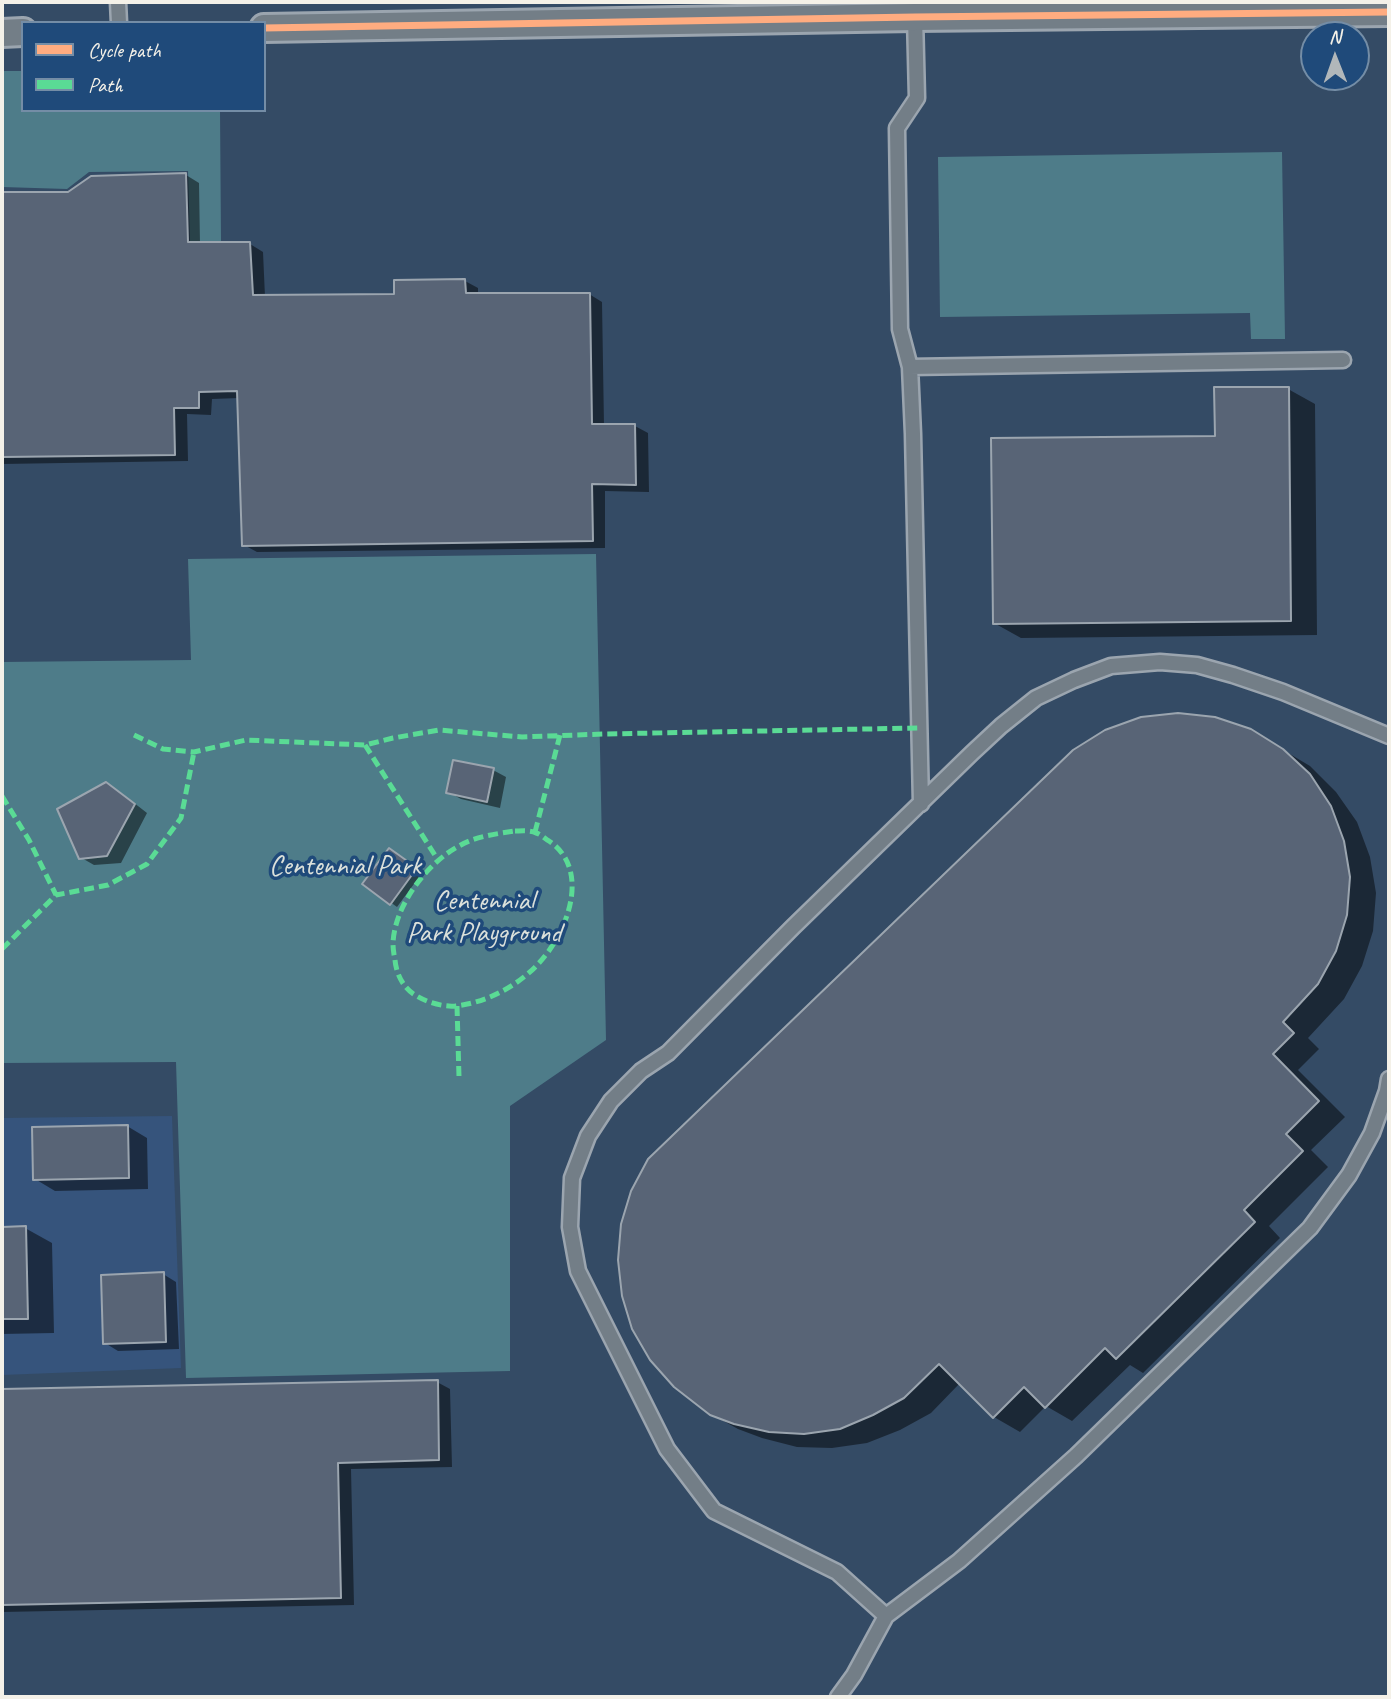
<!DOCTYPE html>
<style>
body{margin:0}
#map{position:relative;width:1391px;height:1699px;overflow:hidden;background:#344b65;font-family:Caveat,sans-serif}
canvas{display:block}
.frame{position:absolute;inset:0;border:4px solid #f4f1e8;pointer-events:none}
.legend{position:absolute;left:21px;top:21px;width:245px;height:91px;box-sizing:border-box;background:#1f4a7a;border:2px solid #748da6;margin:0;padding:9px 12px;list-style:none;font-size:21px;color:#f4f1e8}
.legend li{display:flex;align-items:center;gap:14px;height:35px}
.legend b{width:35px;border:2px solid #748da6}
.north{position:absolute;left:1300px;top:21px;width:70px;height:70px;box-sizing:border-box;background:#1f4a7a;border:2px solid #748da6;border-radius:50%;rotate:359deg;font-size:19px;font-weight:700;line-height:28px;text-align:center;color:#f4f1e8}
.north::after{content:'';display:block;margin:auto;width:24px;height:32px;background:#b1b7ba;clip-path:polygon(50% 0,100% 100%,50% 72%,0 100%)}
</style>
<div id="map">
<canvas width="1391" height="1699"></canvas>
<div class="frame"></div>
<ul class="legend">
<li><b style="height:9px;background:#ffac80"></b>Cycle path</li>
<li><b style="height:9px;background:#5adb95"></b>Path</li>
</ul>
<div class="north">N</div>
</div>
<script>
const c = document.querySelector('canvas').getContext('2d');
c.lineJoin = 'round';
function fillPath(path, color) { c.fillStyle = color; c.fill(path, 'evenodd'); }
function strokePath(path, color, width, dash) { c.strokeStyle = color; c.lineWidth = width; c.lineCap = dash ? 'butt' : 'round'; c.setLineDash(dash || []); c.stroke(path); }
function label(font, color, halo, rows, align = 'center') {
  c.font = font + ' Caveat,sans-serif'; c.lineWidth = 7; c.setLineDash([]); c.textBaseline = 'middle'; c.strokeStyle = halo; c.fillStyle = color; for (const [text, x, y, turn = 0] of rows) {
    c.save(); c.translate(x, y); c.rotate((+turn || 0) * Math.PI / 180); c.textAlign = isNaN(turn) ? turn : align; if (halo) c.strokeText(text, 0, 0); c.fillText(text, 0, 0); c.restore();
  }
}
const built = new Path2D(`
 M172,1116L181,1368L2,1375V1118Z`);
const green = new Path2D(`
 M2,71H23V110H220L221,241H190L188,171L89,172L67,189L2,187Z
 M1282,152L1285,339H1251L1250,313L940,317L938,157Z
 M596,554L606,1040L510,1106V1371L186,1378L176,1062L2,1063V662L191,660L188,559Z`);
const shadow = new Path2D(`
 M186,175L199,183L200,244H250L263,252L265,297L396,296L465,281L478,288V295L589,294L602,302L604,426H635L648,433L649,492L605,491V548L257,552L244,545L239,398L212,399L211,415L187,414L188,461L2,464V193L68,194Z
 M1288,389L1315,404L1317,635L1021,638L994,623L1217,438Z
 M1278,747L1310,766L1336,792L1357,822L1370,857L1376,893L1373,931L1362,966L1344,999L1308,1038L1319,1049L1298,1070L1345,1117L1311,1150L1328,1167L1269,1226L1280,1238L1143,1373L1130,1365L1072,1421L1046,1406L1020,1432L994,1417L960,1383L931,1413L900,1430L867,1443L832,1448L797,1447L762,1438L738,1429L711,1414Z
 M493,770L506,777L500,808L461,799L448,792Z
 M106,784L120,792L147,813L121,863L94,865L80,857Z
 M396,854L422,873L397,907L364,883Z
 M127,1126L147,1138L148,1189L55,1191L35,1179Z
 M25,1228L52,1243L54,1333L2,1334V1229Z
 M163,1274L176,1282L179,1349L118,1351L105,1343Z
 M437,1382L450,1389L452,1467L351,1469L354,1605L2,1612V1390Z`);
const building = new Path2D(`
 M186,173L188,242H250L253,295L394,294V280L465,279L466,293H590L592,424H635L636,485L592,484L593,541L242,546L237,391L199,392V408H174L175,455L2,457V192H68L91,176Z
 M1214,387H1289L1291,621L993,624L991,438L1215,436Z
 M1178,713L1215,717L1251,729L1283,749L1310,774L1331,806L1344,841L1350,877L1347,915L1336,951L1318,984L1283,1022L1294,1033L1273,1054L1319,1101L1286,1134L1303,1151L1244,1210L1255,1222L1116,1359L1105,1348L1045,1408L1024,1387L993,1418L939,1364L904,1398L873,1415L840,1429L804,1434L769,1432L734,1424L710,1415L674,1387L650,1360L632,1329L622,1296L618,1260L621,1224L631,1191L648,1159L1073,750L1105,730L1141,717Z
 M453,760L494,768L487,802L446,793Z
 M106,782L135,804L107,856L79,859L57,809Z
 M389,848L417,868L390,905L362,884Z
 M128,1125L129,1178L33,1180L32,1127Z
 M26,1226L28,1319H2V1227Z
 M164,1272L166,1342L103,1344L101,1275Z
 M438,1380L439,1460L338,1463L341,1598L2,1605V1389Z`);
const lane = new Path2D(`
 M118,2L119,23
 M915,17L917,98L897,128L900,329L910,367L913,434L921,804
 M910,367L1343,360
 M886,1616L837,1572L714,1511L667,1449L578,1271L570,1227L572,1178L588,1136L611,1101L641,1071L668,1053L793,927L972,753L1001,726L1036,698L1074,680L1111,666L1160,662L1197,665L1233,675L1283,692L1389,736
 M838,1697L854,1675L886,1616L959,1561L1076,1456L1310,1228L1349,1175L1372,1133L1387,1091L1389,1079`);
const street = new Path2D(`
 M264,28L915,17L1389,12
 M2,33L23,32`);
const quiet = new Path2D(`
 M134,735L163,749L194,752L246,740L365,745L393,738L439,730L522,737L603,734L919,728
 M365,745L438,860
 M2,796L29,840L56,895
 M515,831C521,831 530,830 536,833C541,834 545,839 549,841C592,870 567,933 539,963C518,986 486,1003 455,1006C442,1007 426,1002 415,995C403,988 396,973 395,960C394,955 393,949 393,944C394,906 427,863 459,846C476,836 496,834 515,831Z
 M535,832L560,735
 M2,949L56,895L108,885L147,864L181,818L194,752
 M457,1006L459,1077`);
const cycleway = new Path2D(`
 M264,28L915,17L1389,12`);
const parkNames = [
 ["Centennial Park",345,867],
 ["Centennial",484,902],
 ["Park Playground",484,934]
];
fillPath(built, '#36547c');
fillPath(green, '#4e7c89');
fillPath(shadow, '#0007');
fillPath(building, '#586476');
strokePath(building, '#9ba5af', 2);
strokePath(lane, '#9ba5af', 19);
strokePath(street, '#9ba5af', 32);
strokePath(lane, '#737e87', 14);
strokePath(street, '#737e87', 26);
strokePath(quiet, '#5adb95', 5, [10, 5]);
strokePath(cycleway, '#ffac80', 7);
label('28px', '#dce1db', '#1f4a7a', parkNames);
</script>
